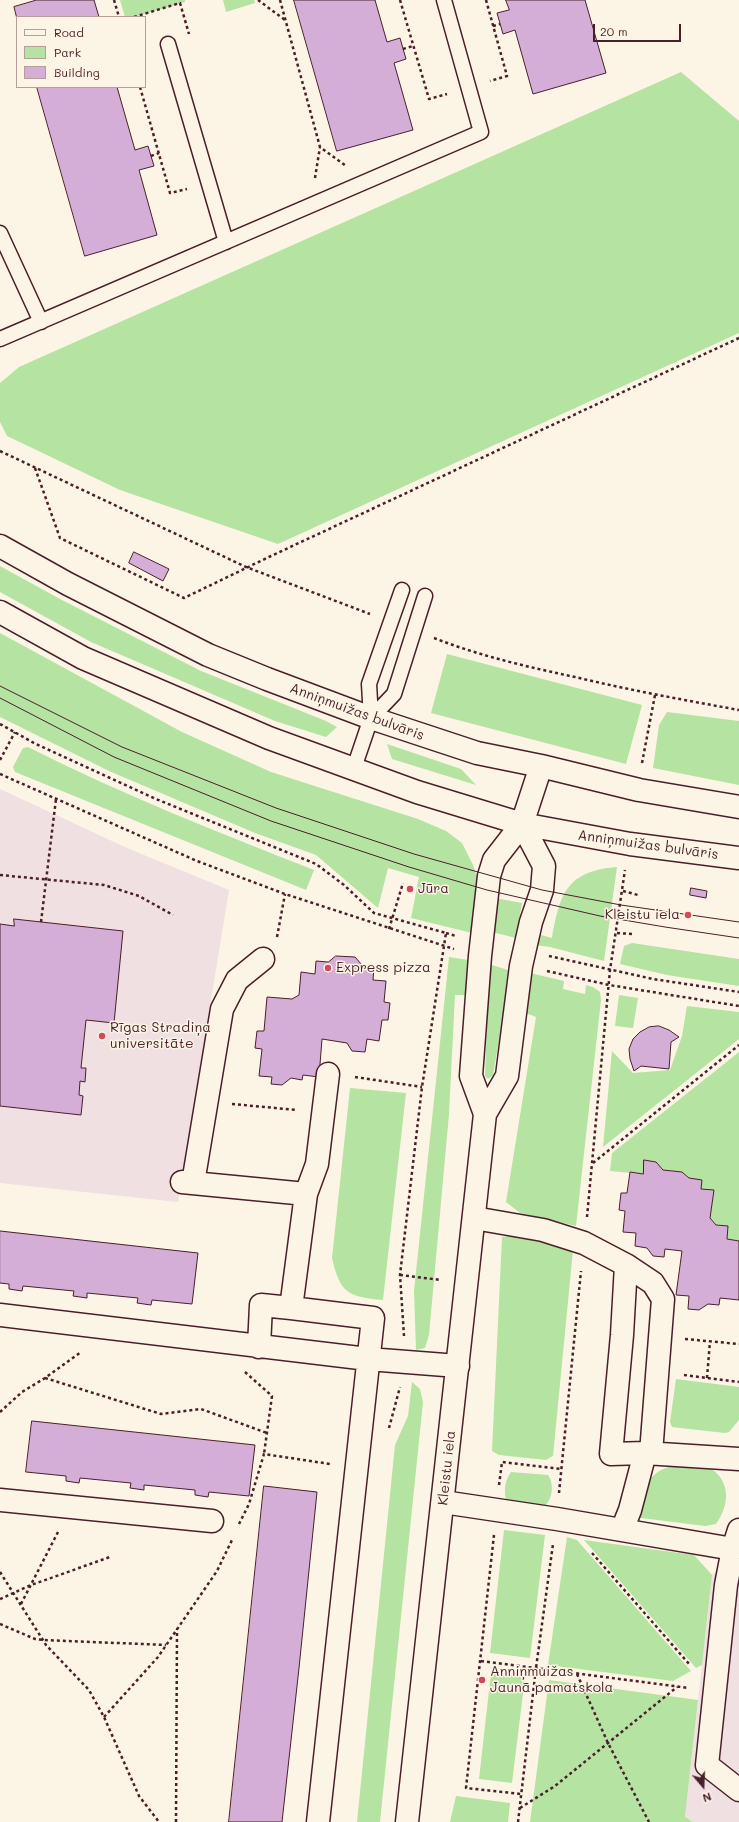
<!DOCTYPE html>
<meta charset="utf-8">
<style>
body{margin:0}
#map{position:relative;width:739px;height:1822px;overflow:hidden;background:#fcf5e5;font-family:Mali,sans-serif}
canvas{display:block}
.legend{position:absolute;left:16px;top:16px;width:130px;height:72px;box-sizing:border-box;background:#fcf5e5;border:1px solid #b59f9b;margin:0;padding:5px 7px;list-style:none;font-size:12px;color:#4a1f2b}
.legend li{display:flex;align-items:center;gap:8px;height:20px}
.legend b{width:20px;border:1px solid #b59f9b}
.north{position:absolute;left:683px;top:1766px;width:40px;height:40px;-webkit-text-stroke:3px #fcf5e5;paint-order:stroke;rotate:161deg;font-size:11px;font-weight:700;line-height:16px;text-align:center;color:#4a1f2b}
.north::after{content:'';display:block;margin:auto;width:14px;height:18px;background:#4a1f2b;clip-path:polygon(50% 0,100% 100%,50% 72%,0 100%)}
.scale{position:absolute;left:593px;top:24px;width:88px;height:18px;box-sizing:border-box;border:2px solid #4a1f2b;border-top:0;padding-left:5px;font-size:12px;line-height:14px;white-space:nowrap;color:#4a1f2b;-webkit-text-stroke:3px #fcf5e5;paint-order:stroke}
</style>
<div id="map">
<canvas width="739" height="1822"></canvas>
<ul class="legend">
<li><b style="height:5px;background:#fcf5e5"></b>Road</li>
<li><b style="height:11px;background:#b4e3a2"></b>Park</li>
<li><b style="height:11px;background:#d4aed7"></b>Building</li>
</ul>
<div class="north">N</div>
<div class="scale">20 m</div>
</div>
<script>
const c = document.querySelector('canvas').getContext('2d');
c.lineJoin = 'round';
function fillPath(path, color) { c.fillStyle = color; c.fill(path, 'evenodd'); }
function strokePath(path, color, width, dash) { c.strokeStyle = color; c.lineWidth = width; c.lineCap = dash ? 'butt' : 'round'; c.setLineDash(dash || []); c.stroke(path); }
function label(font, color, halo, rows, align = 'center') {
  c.font = font + ' Mali,sans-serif'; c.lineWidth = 3; c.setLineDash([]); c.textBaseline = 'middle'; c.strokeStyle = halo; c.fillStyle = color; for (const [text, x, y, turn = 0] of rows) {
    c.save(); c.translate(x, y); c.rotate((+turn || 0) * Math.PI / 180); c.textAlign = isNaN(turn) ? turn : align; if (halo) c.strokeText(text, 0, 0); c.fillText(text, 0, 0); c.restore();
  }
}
const built = new Path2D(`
 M0,789L127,848L229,890L178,1202L0,1183Z
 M739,1552V1822H693L685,1817L712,1575Z`);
const green = new Path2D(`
 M120,0H185V2L134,17H125Z
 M223,0H254L255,3L226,12Z
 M681,72L739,121V333L278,544L120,490L7,436L0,422V383L19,367Z
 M0,566L60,599L201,671L326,721L337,727L326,737L275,721L91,642L0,592Z
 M0,633L182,732L271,772L418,819L446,831L462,843L473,865L478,880L472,933L411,918L419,877L388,868L378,908L316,855L255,833L109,771L0,717Z
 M447,654L642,705L626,764L431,713Z
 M667,712L739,721V785L653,768L659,725Z
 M387,744L461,769L476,785L392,759Z
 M28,747C121,794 217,832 314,870L306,890L15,772L13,767L23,748Z
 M617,867L604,961L550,947L535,945L536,937L541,935L552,938C560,893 567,871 617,867Z
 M495,898L522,903L516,938L492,932Z
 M632,943L739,959V986L667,975L620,964L624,946Z
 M449,957L468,960L466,995H455L449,1114L429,1335L425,1348L416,1350L414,1291Z
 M489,964L511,971L493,1075L488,1079L485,1076Z
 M530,973L564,981L563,989L585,994L586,985L593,987L600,992L601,1000L576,1226L520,1213L506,1202L536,1017L523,1012Z
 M619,995L638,998L633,1028L615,1026Z
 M687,1006L739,1012V1039L603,1147L612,1051L633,1073L670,1070L682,1036Z
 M739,1052V1241L727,1239L728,1226L716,1225L710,1218L714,1190L701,1189V1180L689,1178L682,1172L663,1170L656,1162L645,1160L643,1174L610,1171L612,1153Z
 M350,1088L406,1093L383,1300C348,1297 340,1293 332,1258Z
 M521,1235L573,1250L553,1456L546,1460L499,1455L492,1451L502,1237Z
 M650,1315L655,1319L645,1434H640Z
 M676,1379L739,1387V1420L729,1432L725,1433L672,1427L670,1422Z
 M412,1382L420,1389L423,1402L380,1822H357L395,1445L408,1416Z
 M709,1467C731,1481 730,1504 716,1524L705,1526L633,1517C637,1498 646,1475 666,1468C674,1465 699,1467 709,1467Z
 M511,1472L548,1475C554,1483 553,1497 546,1505L507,1502C503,1492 505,1480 511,1472Z
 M504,1530L545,1535L530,1658L490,1653Z
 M567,1537L577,1540L691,1671L673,1681L548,1665Z
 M584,1540L694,1555L712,1575L702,1665L696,1668Z
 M491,1673L525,1677L512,1783L479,1779Z
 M549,1680L698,1700L685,1817L693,1822H530Z
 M456,1796L510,1803L508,1822H450Z`);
const building = new Path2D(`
 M37,0H94L99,17H17V19L14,7Z
 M294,0H375L387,42L400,38L406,59L394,63L413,130L337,151Z
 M506,0H585L606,73L533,94L515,30L503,34L497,13L509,10Z
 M37,87H117L135,150L148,146L154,166L139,170L157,235L85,256Z
 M134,552L169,569L163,581L129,563Z
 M691,888L707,891L706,898L690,895Z
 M14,919L123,931L114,1023L86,1020L81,1068H86L85,1082L80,1081L79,1095L83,1096L81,1115L0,1106V924L14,926Z
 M336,956L355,957L362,965L374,967L373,980L386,981L384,1002L390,1003L388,1020H382L379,1041L367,1039L365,1052L352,1051L347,1043L322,1039L319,1077L303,1075L302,1080L291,1078L282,1085L271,1084L272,1077L259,1076L262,1049L255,1048L257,1031H264L267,997L292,999L299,995L301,972L315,974L316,961L328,962Z
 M659,1026L669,1030L679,1037L671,1042L669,1069L641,1066L634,1071L630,1059L629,1049L633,1039L640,1032L649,1027Z
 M644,1160L656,1162L663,1170L682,1172L689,1178L702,1180L701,1189L714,1190L710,1218L716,1225L728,1226L727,1239L739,1241V1300L720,1298L719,1305L708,1304L699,1310L688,1309L689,1296L676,1295L682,1251L665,1249L664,1257L653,1256L647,1248L635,1246L636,1233L623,1232L625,1211L619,1210L621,1193H627L630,1172L643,1174Z
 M0,1231L198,1253L192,1304L152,1300L151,1305L137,1303L138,1298L87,1293V1298L73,1296L74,1291L23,1286L22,1291L9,1289V1284L0,1283Z
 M32,1421L255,1445L249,1496L209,1492L208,1497L195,1495V1490L144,1485V1490L130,1488L131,1483L80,1478L79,1483L66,1481V1476L26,1472Z
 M264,1486L317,1492L299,1668L282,1822H229Z`);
const path = new Path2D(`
 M114,0L119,17
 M258,0L285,20
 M280,0L320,147L346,166
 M400,0L429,99L447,94
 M486,0L507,76L490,81
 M134,17L180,3L189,34
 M493,26L500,24
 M403,49L413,46
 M140,87L170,193L187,189
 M151,156L159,153
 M315,178L320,147
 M0,451L246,567L370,614
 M35,468L60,538L184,598L271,556L739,338
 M434,638C480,656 528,667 575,677C629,690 684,700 739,710
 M0,724L34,743L156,799L316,864L344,885L374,913L446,933L422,1087L400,1275L404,1336
 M0,760L15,732
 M642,763L655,695
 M0,774L197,861L285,894L454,949
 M0,875L104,885L139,896L173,915
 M623,891L638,895
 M41,922L56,799
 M389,929L403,883
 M446,933L456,936
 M617,933L632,934
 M277,937L285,894
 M549,956L653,979L739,992
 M547,971L609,985L739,1006
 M355,1077L422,1087
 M232,1104L297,1110
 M593,1163L739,1045
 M587,1217L610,970L625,870
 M400,1275L441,1280
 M685,1339L739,1344
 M245,1372L272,1396L264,1454
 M684,1375L739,1382
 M45,1378L161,1414L201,1409L267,1433
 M707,1378L710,1341
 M0,1412L22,1392L45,1378L81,1352
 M389,1428L400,1387
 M499,1485L502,1462L561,1469
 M559,1493L581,1271
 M239,1524L249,1504L264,1454L330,1464
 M494,1535L466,1788L521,1794
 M592,1553L690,1665
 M0,1572L46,1645L89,1690L104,1717L139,1796L159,1822
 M0,1599L31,1585L110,1557
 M21,1604L58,1532
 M0,1624L35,1639L43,1640L166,1645
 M481,1661L689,1688
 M577,1674L608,1743L649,1822
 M104,1717L158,1657L217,1571L232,1540
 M520,1808L555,1786L677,1687
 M176,1822L177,1629
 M518,1822L536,1668L553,1544`);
const service = new Path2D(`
 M168,44L226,242
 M0,233L41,322
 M0,339L481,132L444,0
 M371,718L369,684L402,590
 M354,768L371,718L394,694L425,596`);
const minor = new Path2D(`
 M182,1182L306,1194L291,1308L261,1305L259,1347
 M193,1183L222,1009L237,980L263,959
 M306,1194L317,1164L328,1074
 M474,1218L543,1230L584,1243L626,1265L622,1335L611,1454L645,1453L739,1459
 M626,1265L653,1283L663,1299L651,1453
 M291,1308L373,1318L318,1822
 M0,1315L368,1359L458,1366
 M0,1500L212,1521
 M443,1502L557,1519L733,1549
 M622,1530L630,1510L645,1453
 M739,1530L733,1549L726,1585L707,1765L739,1790`);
const tertiary = new Path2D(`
 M0,546L68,584L208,655L267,679L371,718L477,753L541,766L639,790L739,807
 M0,612L83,658L269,738L417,792L522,824L630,844L739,858
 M485,1114L471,1076L480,956L489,876L494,860L522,824L541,766
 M407,1822L485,1114L507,1076L521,966L531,922L542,890L544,866L522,824`);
const tram = new Path2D(`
 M0,686L122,747L276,808L414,854L542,890L621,905L739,922
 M0,698L114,757L271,821L409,867L487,890L600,916L665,927L739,938`);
const markers = [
 [410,889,4,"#d1495b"],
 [688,915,4,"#d1495b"],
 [328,968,4,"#d1495b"],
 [102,1036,4,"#d1495b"],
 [482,1680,4,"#d1495b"]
];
const streetNames = [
 ["Anniņmuižas bulvāris",357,712,20],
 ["Anniņmuižas bulvāris",648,845,8],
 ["Kleistu iela",447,1468,-84]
];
const poiNames = [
 ["Jūra",418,889],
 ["Kleistu iela",680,915,"right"],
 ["Express pizza",336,968],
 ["Rīgas Stradiņa",110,1028],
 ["universitāte",110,1044],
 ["Anniņmuižas",490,1672],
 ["Jaunā pamatskola",490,1688]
];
fillPath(built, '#f0e0e1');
fillPath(green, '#b4e3a2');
fillPath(building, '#d4aed7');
strokePath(building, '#4a1f2b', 1);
strokePath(service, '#4a1f2b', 17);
strokePath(minor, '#4a1f2b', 25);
strokePath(tertiary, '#4a1f2b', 25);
strokePath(path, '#4a1f2b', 2.5, [3, 3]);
strokePath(service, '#fcf5e5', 14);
strokePath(minor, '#fcf5e5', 22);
strokePath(tertiary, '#fcf5e5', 22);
strokePath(tram, '#4a1f2b', 1);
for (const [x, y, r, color] of markers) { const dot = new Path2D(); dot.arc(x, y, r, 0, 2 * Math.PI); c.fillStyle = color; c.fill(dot); strokePath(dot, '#fcf5e5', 1.5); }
label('14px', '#4a1f2b', '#fcf5e5', streetNames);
label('14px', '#4a1f2b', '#fcf5e5', poiNames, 'left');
</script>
